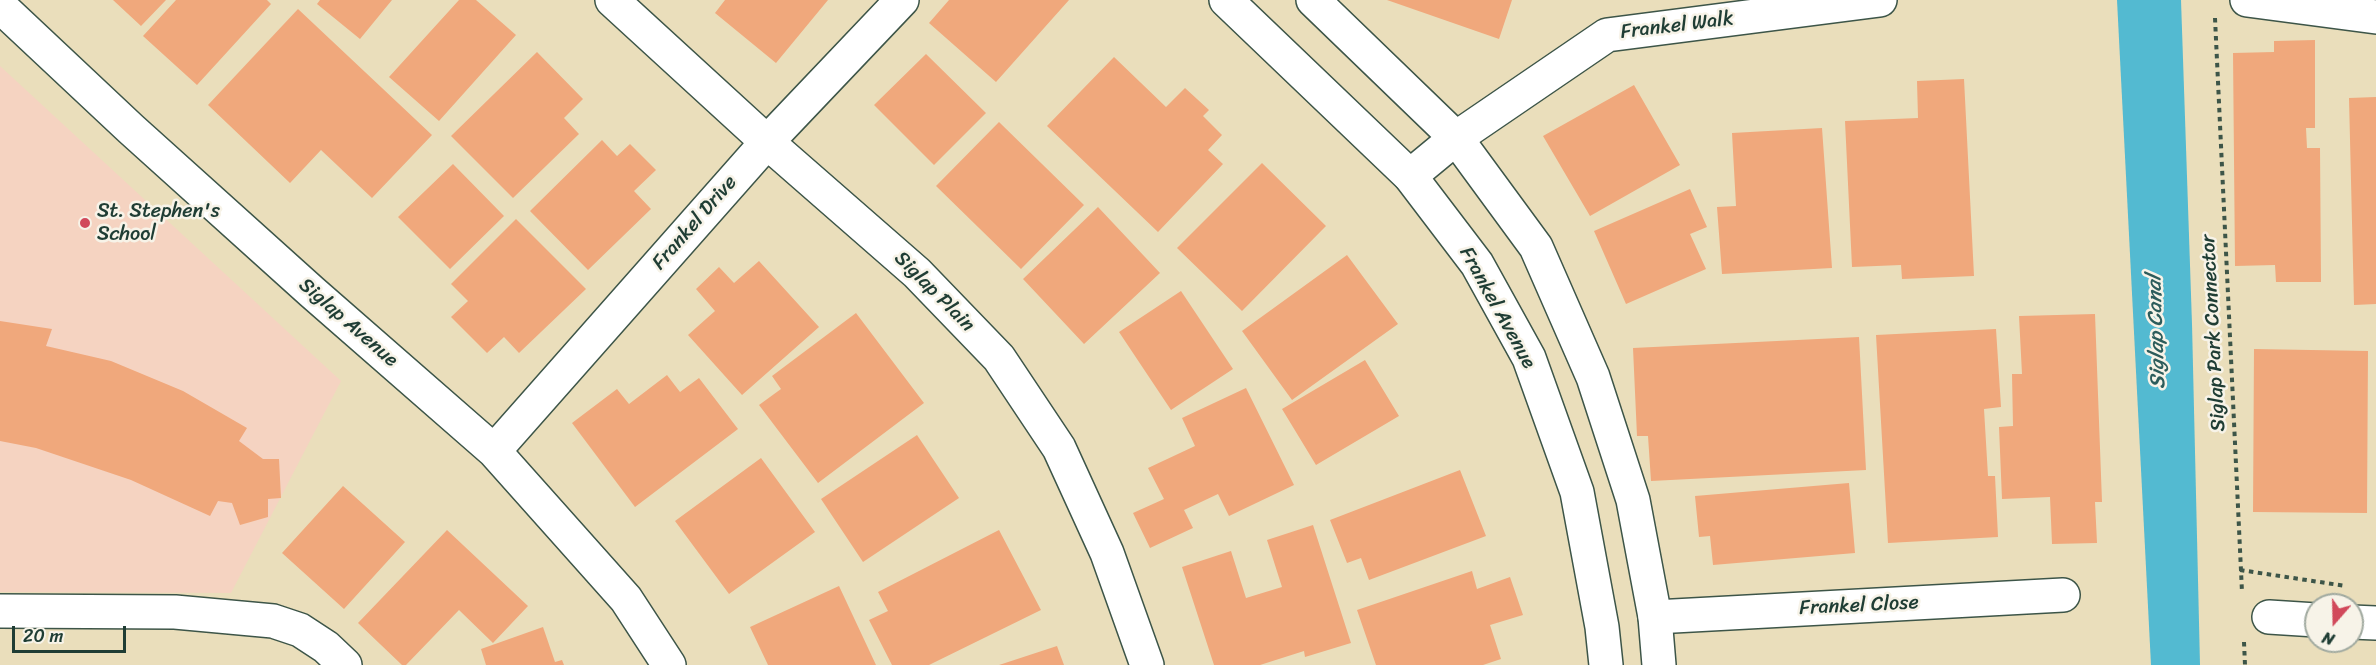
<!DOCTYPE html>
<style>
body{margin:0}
#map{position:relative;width:2376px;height:665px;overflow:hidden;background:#eadebb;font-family:Sriracha,sans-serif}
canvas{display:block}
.north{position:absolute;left:2304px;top:593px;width:60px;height:60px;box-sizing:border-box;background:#f7f3e8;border:2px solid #a1aaa0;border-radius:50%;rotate:200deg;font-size:16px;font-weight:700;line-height:24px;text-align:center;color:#1f3d34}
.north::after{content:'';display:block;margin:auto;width:21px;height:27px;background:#d1495b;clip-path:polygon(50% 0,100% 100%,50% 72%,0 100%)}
.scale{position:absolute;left:12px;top:626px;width:114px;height:27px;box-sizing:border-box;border:3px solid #1f3d34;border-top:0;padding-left:8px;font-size:18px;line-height:21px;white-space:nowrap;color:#1f3d34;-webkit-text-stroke:4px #f7f3e8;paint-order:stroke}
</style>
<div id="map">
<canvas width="2376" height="665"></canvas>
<div class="north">N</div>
<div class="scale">20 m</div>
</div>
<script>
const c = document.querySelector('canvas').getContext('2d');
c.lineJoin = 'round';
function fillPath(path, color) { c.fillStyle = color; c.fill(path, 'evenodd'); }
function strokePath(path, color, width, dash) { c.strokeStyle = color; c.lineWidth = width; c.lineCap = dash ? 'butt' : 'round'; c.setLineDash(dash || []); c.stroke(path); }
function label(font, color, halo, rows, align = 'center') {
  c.font = font + ' Sriracha,sans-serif'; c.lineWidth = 5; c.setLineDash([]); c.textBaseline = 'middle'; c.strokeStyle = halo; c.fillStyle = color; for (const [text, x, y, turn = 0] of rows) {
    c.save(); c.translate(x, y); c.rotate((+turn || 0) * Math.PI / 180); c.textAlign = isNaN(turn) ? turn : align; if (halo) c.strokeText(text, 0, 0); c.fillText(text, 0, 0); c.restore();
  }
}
const built = new Path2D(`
 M0,66L341,381L231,593L0,592Z`);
const water = new Path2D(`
 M2117,0H2181L2192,324L2200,665H2151Z`);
const building = new Path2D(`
 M113,0H166L141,26Z
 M176,0H267L271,4L197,85L143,36Z
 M320,0H392L360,39L317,4Z
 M459,0H476L516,35L439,121L389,77Z
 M725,0H828L776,63L715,13Z
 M949,0H1069L996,82L929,23Z
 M1387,0H1512L1499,39Z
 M298,9L432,135L372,198L321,150L290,183L208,105Z
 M2315,40V128H2306L2307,148H2320L2321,282H2276L2275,265L2235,266L2233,53L2274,52V41Z
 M537,52L583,99L564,118L579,134L513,198L451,136Z
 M926,54L986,113L934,165L874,105Z
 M1114,57L1166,107L1185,88L1209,110L1203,116L1222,135L1208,150L1223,164L1158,232L1047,126Z
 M1964,79L1974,276L1902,279L1901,265L1852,267L1845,121L1918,118L1917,81Z
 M1634,85L1680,165L1590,216L1543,136Z
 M2376,97V304L2354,305L2349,98Z
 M999,122L1084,205L1021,269L936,186Z
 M1822,128L1832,268L1722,274L1717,207L1736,206L1732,133Z
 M602,140L617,156L630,144L656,170L634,191L651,209L588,270L530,211Z
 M1262,163L1326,226L1242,311L1177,248Z
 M453,164L504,216L450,269L398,217Z
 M1690,189L1707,227L1690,234L1706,269L1626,304L1594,231Z
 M1098,207L1160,273L1084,344L1023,279Z
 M516,219L586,289L519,353L504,337L487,353L451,317L468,301L451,284Z
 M1347,255L1398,324L1292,400L1242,331Z
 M759,261L819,327L742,395L688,335L715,311L696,289L719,267L734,283Z
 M1181,291L1233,369L1171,410L1119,332Z
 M856,313L924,403L818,483L759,405L781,389L772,376Z
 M2095,314L2102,502H2095L2097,543L2052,544L2050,497L2002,499L1999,427L2013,426L2012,374H2022L2019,316Z
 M0,321L52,329L46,346L111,361L183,391L247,428L239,441L263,459H279L281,498L268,499V517L240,525L232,503L218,501L210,516L131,480L36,448L0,441Z
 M1996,329L2001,407L1984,409L1988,476H1995L1998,537L1888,543L1876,335Z
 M1859,337L1866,470L1651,481L1648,436H1637L1633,348Z
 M2254,349L2368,351L2367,513L2253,512Z
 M1365,360L1399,416L1316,465L1282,409Z
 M667,375L680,392L699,378L738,429L635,507L572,423L617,389L629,404Z
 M1246,388L1294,485L1229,516L1218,494L1184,510L1193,528L1150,548L1133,513L1164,499L1148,468L1195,446L1182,418Z
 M917,435L959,498L863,562L821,499Z
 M761,458L815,532L729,594L675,521Z
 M1460,470L1486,536L1369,580L1361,558L1347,563L1330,520Z
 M1849,483L1855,553L1713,565L1710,536L1699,537L1695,496Z
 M343,486L405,542L344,609L282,553Z
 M1313,525L1351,643L1305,657L1304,651L1260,665H1214L1182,567L1231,551L1246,598L1282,587L1267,540Z
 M447,530L528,606L493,643L459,610L406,665H402L358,623Z
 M999,530L1041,610L929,665H892L869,620L888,611L878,592Z
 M1472,571L1477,589L1510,577L1523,615L1490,625L1501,659L1483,665H1376L1357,610Z
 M839,586L876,665H768L750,627Z
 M543,627L555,662L562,660L564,665H486L481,649Z
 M1057,646L1064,665H999Z`);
const path = new Path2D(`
 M2215,18L2242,592
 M2240,570L2346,586
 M2244,642L2245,665`);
const minor = new Path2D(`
 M612,0L767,142L917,273L999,358L1059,448L1107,553L1147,665
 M2247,0L2376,17
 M0,6L131,129L312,292L494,451L626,599L669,665
 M1410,176L1456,138L1607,35L1880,0
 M494,451L767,142L902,0
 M0,611L175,612L273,621L300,630L326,647L345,665
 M1655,617L2063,595
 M2269,617L2316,620
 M2352,622L2376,623`);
const tertiary = new Path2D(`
 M1226,0L1410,176L1477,264L1529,358L1577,492L1602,627L1606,665
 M1313,0L1456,138L1536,247L1593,377L1633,500L1655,617L1659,665`);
const markers = [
 [85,223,6,"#d1495b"]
];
const streetNames = [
 ["Frankel Walk",1677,26,-7],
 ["Frankel Drive",695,223,-49],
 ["Siglap Plain",934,292,45],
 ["Frankel Avenue",1497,308,61],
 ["Siglap Avenue",348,323,41],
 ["Siglap Park Connector",2214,333,-93],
 ["Frankel Close",1859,606,-3]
];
const poiNames = [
 ["St. Stephen's",97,212],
 ["School",97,235]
];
const waterNames = [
 ["Siglap Canal",2157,332,-92]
];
fillPath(built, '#f5d3c1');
fillPath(water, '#53bad1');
fillPath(building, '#f0a87c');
strokePath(minor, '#3d5548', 36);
strokePath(tertiary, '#3d5548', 36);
strokePath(path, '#3d5548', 4, [4.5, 4.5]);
strokePath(minor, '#fff', 33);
strokePath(tertiary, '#fff', 33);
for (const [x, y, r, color] of markers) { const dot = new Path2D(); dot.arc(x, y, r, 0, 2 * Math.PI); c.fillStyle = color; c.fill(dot); strokePath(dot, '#f7f3e8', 2); }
label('20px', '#1f3d34', '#f7f3e8', streetNames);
label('20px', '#1f3d34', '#f7f3e8', poiNames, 'left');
label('italic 21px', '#2c5c5b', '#f7f3e8', waterNames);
</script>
